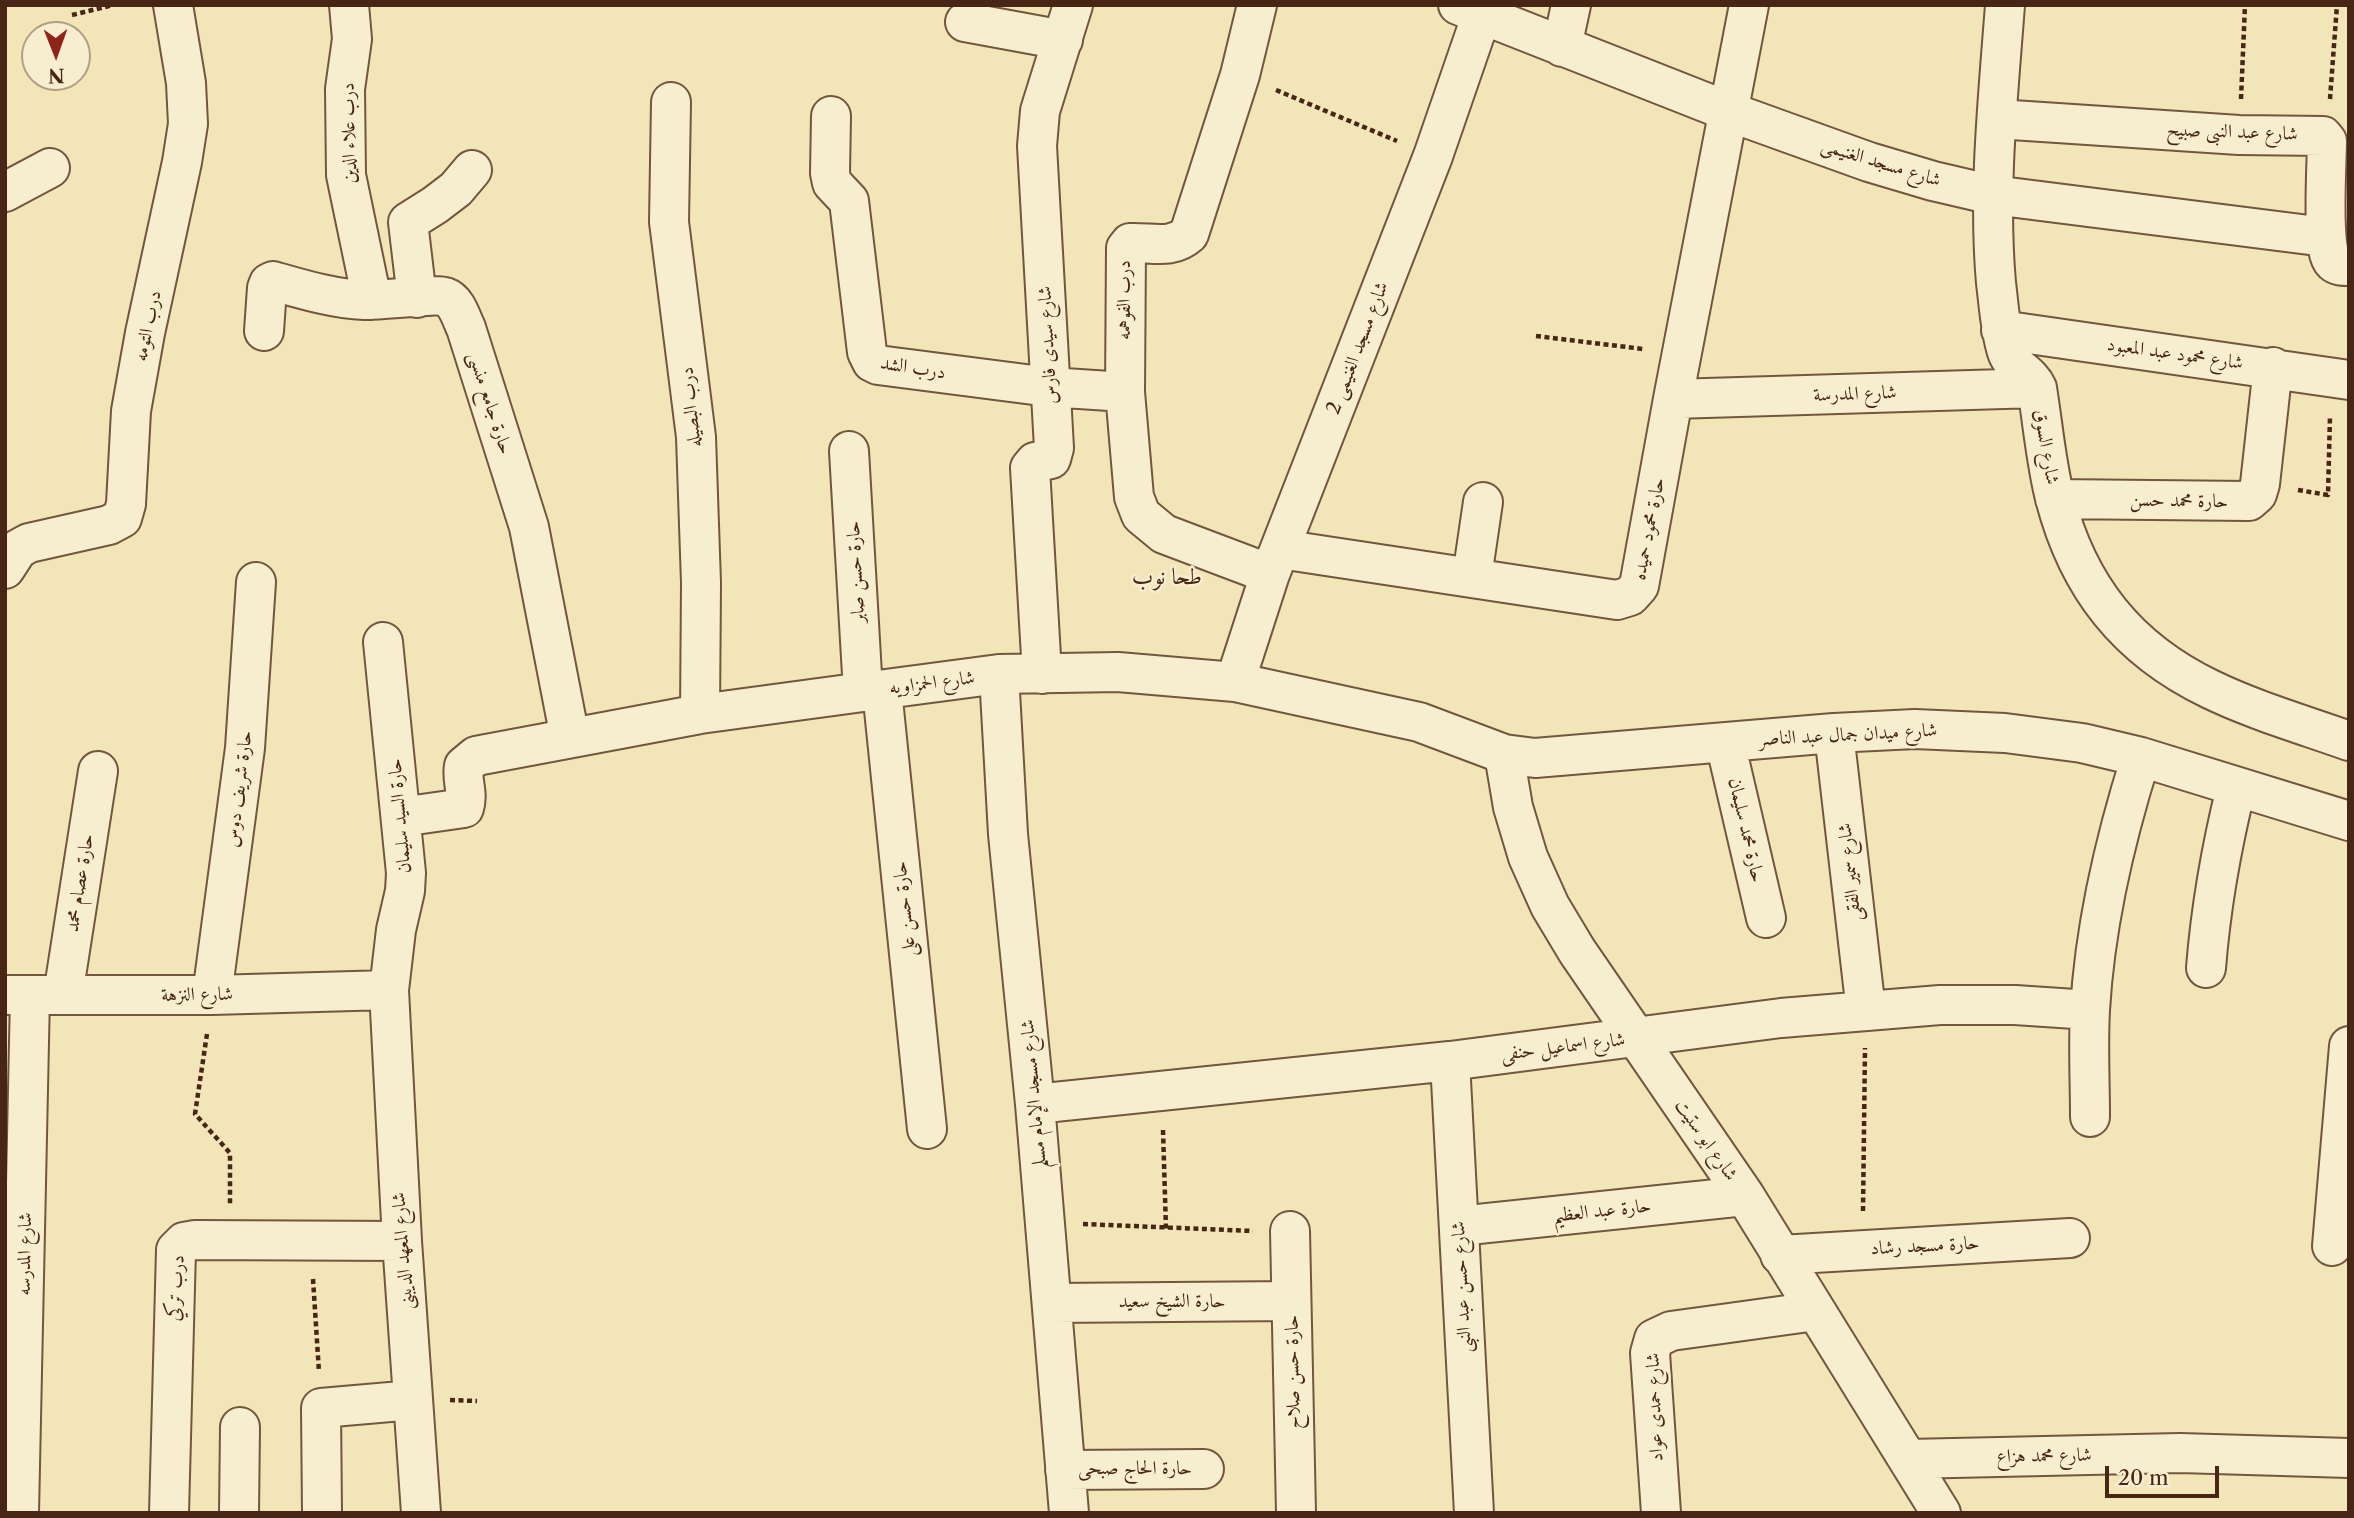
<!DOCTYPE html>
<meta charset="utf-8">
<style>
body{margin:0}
#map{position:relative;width:2354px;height:1518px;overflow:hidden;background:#f2e5b7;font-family:"Libre Caslon Text",serif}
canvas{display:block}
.frame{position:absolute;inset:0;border:7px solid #482616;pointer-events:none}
.north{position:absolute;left:21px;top:21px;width:70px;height:70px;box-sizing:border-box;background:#f7eed0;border:2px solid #b19e86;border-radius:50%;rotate:179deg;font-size:19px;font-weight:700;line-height:28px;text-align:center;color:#482616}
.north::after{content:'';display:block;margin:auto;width:24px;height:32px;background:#8f2418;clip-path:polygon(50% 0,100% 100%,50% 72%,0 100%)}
.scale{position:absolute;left:2105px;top:1466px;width:114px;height:32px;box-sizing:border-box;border:4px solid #482616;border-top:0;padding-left:9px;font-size:21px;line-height:24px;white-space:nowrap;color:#482616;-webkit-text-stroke:5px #f7eed0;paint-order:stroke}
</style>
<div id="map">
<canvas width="2354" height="1518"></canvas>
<div class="frame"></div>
<div class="north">N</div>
<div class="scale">20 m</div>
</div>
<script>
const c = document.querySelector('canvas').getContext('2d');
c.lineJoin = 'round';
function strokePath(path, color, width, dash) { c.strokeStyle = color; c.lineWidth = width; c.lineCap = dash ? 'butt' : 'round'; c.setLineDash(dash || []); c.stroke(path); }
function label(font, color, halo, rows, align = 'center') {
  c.font = font + ' "Libre Caslon Text",Amiri,serif'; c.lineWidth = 5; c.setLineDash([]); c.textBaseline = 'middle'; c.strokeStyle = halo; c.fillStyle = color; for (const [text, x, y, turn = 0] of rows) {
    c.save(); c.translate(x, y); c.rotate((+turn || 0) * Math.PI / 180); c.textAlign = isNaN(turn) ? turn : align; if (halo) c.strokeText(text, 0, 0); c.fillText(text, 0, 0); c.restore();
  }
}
const path = new Path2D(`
 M72,15L113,5
 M1276,90L1397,141
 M2241,99L2245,5
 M2330,99L2337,5
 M1536,336L1643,349
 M2298,490L2328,495L2330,416
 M207,1034L195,1114L230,1153V1204
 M1163,1130L1166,1229
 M1863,1211L1865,1048
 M1083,1224L1253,1231
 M313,1279L319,1372
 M450,1400L477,1401`);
const minor = new Path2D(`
 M349,5L352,39L345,89L346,175L372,300
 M1257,5L1240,75L1189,234C1171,250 1152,242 1130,243L1126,248L1125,392L1134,497L1141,515L1164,534L1270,574
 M1458,5L1730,112L1869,162L1933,181L1993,195L2325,237
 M2005,5C1998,98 1988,191 1996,283C1999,306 2000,330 2007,352C2013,369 2030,372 2037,388C2043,425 2046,463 2055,498C2078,587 2127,649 2210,689C2253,710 2304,725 2349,741
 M965,22L1063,40
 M1562,47L1571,5
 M671,102L669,222L696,437L701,583L700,714
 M831,116L830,173L832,183L849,201L867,352L872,362L878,365L1049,387L1125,392
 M1997,119L2239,135L2323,136L2327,141C2327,161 2321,252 2333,262C2337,266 2343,266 2349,266
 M5,192L50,168
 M417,298L408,222L435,205L456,189L472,170
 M2001,330L2349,380
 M264,331L267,288L269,283L273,281C301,289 334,299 364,300C380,301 435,293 445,297C457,301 461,318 466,328L529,527L570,738
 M1673,399L2037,388
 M849,451L863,692
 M2055,499L2249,501L2257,494L2260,484L2273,367
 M1280,549L1617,600L1630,596L1639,586L1673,399L1749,5
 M5,569L18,549L29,543L109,525L122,518L126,504L131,411L145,333L182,162L188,124L186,83L173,5
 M1472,577L1483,502
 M383,642L406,873L405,891L396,930L389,990L402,1241L421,1513
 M999,674L1008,834L1035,1104L1069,1513
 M1042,674L1030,468L1035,462L1051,459L1054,448L1037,146L1040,111L1073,5
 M1235,682L1270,574L1433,156L1482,14
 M882,690L927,1129
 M1834,733L1866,1011
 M1725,742L1766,918
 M1504,754L1513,807L1528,857L1550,906L1577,951L1745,1196L1941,1513
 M401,817L464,808C469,793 461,780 464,766L476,756L700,714L863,692L999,674L1118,672L1235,682L1419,722L1504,754L1535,758L1834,733L1915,729L2005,733L2082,743L2141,757L2349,821
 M2206,968C2211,905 2221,849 2236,788
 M5,995H212L389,990
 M63,995L98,771
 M212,995L245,748L256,582
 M1450,1061L1474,1513
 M1035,1104L1450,1061L1781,1018L1940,1005H2015L2090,1010
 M2090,1117C2090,1081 2088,1045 2090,1010C2095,924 2115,839 2141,757
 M1459,1226L1745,1196
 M1290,1231L1296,1513
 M2332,1246L2349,1046
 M1780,1255L2070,1238
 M1053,1303L1291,1301
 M1908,1459L2180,1453L2349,1458
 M1065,1470L1204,1469
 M19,1513L30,995
 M169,1513L176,1250L184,1242L195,1240L402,1241
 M239,1513L240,1427
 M322,1513L321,1408L413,1400
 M1661,1513L1650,1353L1654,1339L1671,1331L1816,1311`);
const streetNames = [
 ["شارع عبد النبى صبيح",2232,132,2],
 ["درب علاء الدين",349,133,-91],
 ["شارع مسجد الغنيمى",1881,163,17],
 ["درب الفوهمه",1125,300,-90],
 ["درب التومه",148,326,-78],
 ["شارع سيدى فارس",1048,345,-93],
 ["شارع مسجد الغنيمى 2",1358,348,-69],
 ["شارع محمود عبد المعبود",2175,354,8],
 ["درب الشد",913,368,9],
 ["شارع المدرسة",1855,394,-2],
 ["حارة جامع منسى",490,403,72],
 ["درب البصيله",691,407,-96],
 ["شارع السوق",2046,447,80],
 ["حارة محمد حسن",2179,501,1],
 ["حارة محمود حميده",1649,529,-79],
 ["حارة حسن صابر",856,572,-93],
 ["شارع الحمزاويه",932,683,-7],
 ["شارع ميدان جمال عبد الناصر",1848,735,-3],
 ["حارة شريف دوس",239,789,-83],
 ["حارة السيد سليمان",400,816,-95],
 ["حارة محمد سليمان",1746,830,77],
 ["شارع سمير الفقى",1850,872,-96],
 ["حارة عصام محمد",80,883,-81],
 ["حارة حسن على",905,909,-96],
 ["شارع النزهة",197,995,-1],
 ["شارع اسماعيل حنفى",1563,1047,-7],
 ["شارع مسجد الإمام مسلم",1034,1094,-95],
 ["شارع ابو ستيت",1706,1140,55],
 ["حارة عبد العظيم",1602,1211,-6],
 ["حارة مسجد رشاد",1925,1246,-3],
 ["شارع المعهد الديبنى",403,1251,-94],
 ["شارع المدرسه",25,1254,-89],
 ["شارع حسن عبد النبى",1462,1287,-93],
 ["درب تركي",176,1288,-86],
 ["حارة الشيخ سعيد",1172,1302],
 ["حارة حسن صلاح",1293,1372,-91],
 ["شارع حمدى عواد",1655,1407,-92],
 ["شارع محمد هزاع",2044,1456,-1],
 ["حارة الحاج صبحى",1135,1469]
];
const quarterNames = [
 ["طحا نوب",1167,577]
];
strokePath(minor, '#72563e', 42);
strokePath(path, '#482616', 4.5, [5, 3.5]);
strokePath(minor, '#f7eed0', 38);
label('19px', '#482616', '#f7eed0', streetNames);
label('23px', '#482616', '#f7eed0', quarterNames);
</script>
